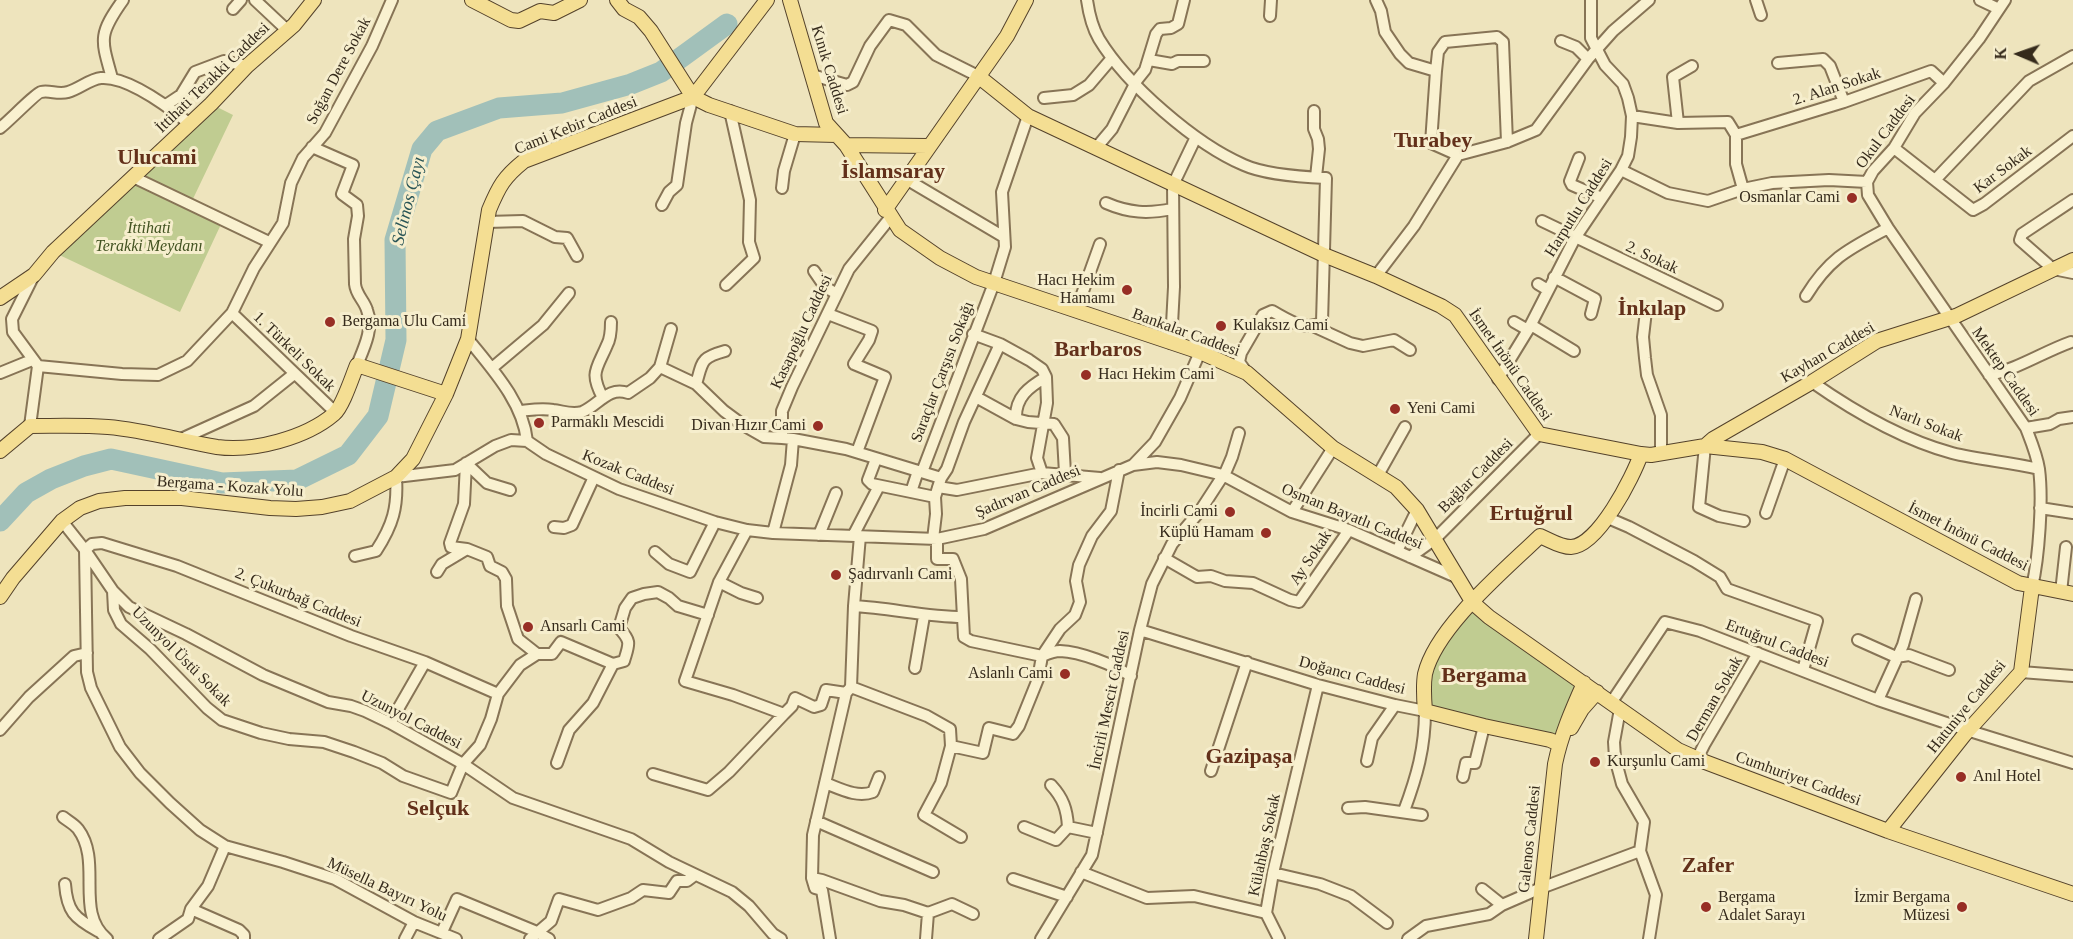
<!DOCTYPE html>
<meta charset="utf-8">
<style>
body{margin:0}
#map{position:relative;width:2073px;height:939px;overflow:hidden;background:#eee4bd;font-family:"Times New Roman",serif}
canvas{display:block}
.north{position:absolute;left:1989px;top:24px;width:60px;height:60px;-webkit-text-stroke:4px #f6eecd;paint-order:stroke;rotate:272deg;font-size:16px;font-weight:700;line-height:24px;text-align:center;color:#352a1b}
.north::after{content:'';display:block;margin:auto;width:21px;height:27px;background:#352a1b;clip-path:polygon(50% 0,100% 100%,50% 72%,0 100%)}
</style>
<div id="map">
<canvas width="2073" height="939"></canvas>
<div class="north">K</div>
</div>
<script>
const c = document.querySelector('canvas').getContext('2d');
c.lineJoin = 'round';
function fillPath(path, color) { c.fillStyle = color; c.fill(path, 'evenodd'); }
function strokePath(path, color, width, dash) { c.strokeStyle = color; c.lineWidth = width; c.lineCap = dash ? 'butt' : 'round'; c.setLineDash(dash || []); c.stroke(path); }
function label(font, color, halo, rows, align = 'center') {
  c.font = font + ' "Times New Roman",serif'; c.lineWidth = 6; c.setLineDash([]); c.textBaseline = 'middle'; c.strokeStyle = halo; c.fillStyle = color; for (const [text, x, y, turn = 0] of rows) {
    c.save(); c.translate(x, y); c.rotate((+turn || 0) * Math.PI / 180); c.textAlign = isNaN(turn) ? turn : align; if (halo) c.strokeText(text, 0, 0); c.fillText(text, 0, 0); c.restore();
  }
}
const green = new Path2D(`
 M211,104L233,115L191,203L223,220L180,312L53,252Z
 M1473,603L1584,683L1559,744L1425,711V676Z`);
const river = new Path2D(`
 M0,521L26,493L51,479L84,466L111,459L222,483L297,480L348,455L378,416L396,340L395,240L422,149L437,131L499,108L562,103L631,84L661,72L727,24`);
const minor = new Path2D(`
 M255,0L288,31
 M1087,0C1089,14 1092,27 1099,39C1127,85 1195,144 1244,165C1266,175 1302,177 1326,178L1322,322C1306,333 1287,319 1272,311L1263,315L1241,353L1239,362L1247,373
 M1376,0L1381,11L1385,32L1400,54L1409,63L1436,71L1431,143L1458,155
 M1756,0L1761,15
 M1980,0L1999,9
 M2005,0L1979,39L1944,83L1915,113L1894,148L1873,171L1867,182L1868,195L1888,228L2026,428C2031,441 2037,455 2039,469C2043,499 2039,557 2032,587
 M233,9L241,0
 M1270,16L1271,0
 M1561,41L1576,47L1588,59
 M1149,60L1172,64L1178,61H1204
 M1778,63L1823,59L1830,66L1844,102
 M1436,71L1438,52L1445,42L1497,37L1503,42L1507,142
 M812,75L847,85L853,82L870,46L889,20L906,25L936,55L978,76
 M112,78C101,39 98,35 123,0
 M1044,98L1073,95L1089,85L1112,58
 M166,105L181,95L195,72L224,61L247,66
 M1314,111V129L1318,139L1319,149L1316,177
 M1632,116L1678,123L1728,122L1736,135V164L1743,189
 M1678,123L1673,77L1692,66
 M0,128C7,123 36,93 41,92C50,90 58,95 68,92C79,89 90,79 101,78C128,76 170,108 190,124
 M1736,135L1844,102L1931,71L1944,83
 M312,147L353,165L342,194L357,205L358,216L354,239L355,284C356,295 364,300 367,310C374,328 364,348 357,365
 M1096,148L1112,129L1137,80L1145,70L1156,34L1160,29L1171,28L1178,24L1184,0
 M1894,148L1973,210L1984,204L2073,136
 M1579,158L1570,181L1572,185L1602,198
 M1621,170L1668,193L1708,201L1743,189L1772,183L1829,180L1867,182
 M133,177L269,242
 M906,179L1004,237
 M1935,180L2029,81L2073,56
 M782,188L784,171L795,134
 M2073,200L2022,234L2020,240L2053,269L2073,273
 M1106,203C1129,213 1148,214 1172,209
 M662,205L669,192L677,185L686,123L693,97
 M1542,221L1717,305
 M487,222L523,221L555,237L567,238L577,256
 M814,271L825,287L837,294
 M1376,276L1414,226L1458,155L1507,142L1536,130L1588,59L1613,31L1649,0
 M1554,277L1595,299L1591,314
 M1538,284L1548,290
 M726,285L754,258L749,242L750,200L730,111
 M1806,296C1830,257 1849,249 1888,228
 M1076,311L1100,244
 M1646,311L1643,337L1645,358L1647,375L1661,415V453
 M232,313L336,413
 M828,314L872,331L869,340L854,364L885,377L857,452
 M1514,322L1528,330
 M1531,325L1574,351
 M1315,327L1350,343L1363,346L1394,340L1410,350
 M973,334L1000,344L1029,360L1042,369L1046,377L1047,403L1037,458L1042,473
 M468,339C492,369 523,402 527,441
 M1171,343L1174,287L1173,185L1196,137
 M38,366L122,374L158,375L187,361L232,313L254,268L283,223L291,183L303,158L325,133L372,46L392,0
 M660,367L671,329
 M492,368L543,325L569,293
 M0,373L32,360
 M1989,375C2018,369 2043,352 2071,342
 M1498,379L1528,330L1575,238L1621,170L1628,156L1631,137L1632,116L1628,98L1623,84L1605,65L1591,38V0
 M1812,382C1852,410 1904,440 1952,453C1980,460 2010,462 2039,469
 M696,384C703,361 700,358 725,351
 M976,397L1016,419L1028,422L1054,424L1063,438L1065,473
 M603,398C589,372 597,369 607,345C611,338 611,329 611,322
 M519,411C530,410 542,408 553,410C563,411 571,415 582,412C599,405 608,386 628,393L650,378L660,367L696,384L724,411L743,425L764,437L782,438
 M1016,419C1015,397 1029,387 1046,377
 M30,426L38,366L13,332L12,319L34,275
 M2026,428L2050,424L2059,419L2073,417
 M181,439L254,406L294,374
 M793,439L846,449L941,478
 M1705,446L1699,507L1719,516L1744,521
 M876,459L868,480L872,484L911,492L918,471
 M466,463L464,504L450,543L451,547L467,549L487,557L490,566L502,572L506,579L507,606L518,639L537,654
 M466,463L487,483L510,490
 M1133,465L1155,442L1180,398L1200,352
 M922,472L994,283L1005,247L1002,192L1028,116
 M1378,475L1405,427
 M938,487L957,490L1042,473L1100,478
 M911,492L935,497
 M2040,508L2073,513
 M1292,512L1333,448
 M1766,513L1785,459
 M1608,518L1629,527L1694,561L1720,577L1727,589L1817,621L1803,670
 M62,521L85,550L113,591L129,607L186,634L263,675L328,702L351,706L365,711L390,723L463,764L513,798L631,839L669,862L732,892L749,906L773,934L781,939
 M554,527L564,528L572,525L594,477
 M747,530L719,582L685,681L733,695L784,714L792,706L795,698L814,707L821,705L826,690L846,693
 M773,533L791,465L793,439L782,438V411L792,387L849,269L890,218
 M819,535L836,493
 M853,536L879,486
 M933,539L936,514L935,497L941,478L947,469L964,422L1000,344
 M937,539V559H953L961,579L964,637L971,641L1042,656
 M1397,551L1417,510
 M655,552L669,564L690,572L715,522
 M355,556L376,551C393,525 398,507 396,477L455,470L495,446L511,440L527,441L546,454L619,489L715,522L747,530L773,533L937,539L984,529L1133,465L1157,462L1181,465L1223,475L1292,512L1349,530L1456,577
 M1410,557L1435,539L1539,434
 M1164,558L1197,577L1211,576L1225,581L1253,583L1290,600L1299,602L1349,530
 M437,572L442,564L467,549
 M719,582L741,593L757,598
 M113,591L114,610L121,624L150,649L207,708L222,720L261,733L289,739L324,742L354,752L382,763L403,776L451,793L463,764L480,745L491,719L498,694L520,665L537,654H552L561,642L613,664L624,661C629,644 632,642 619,628L625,608L632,598L644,594L658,592L669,598L678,606L708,615
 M2061,592L2066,547
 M854,606C891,608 926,617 963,617
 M1140,630L1318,685L1395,705L1425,711C1425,748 1417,776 1404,811
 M1858,640L1896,657L1909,655L1949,670
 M1042,656C1047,654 1054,651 1060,651C1081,652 1112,664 1131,676
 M915,668L924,616
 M2021,672L2073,676
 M851,687L927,716L950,729L951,746L983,753L989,728L1013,734L1019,726L1038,679L1042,656L1060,629L1075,615L1080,602L1076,581L1079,565L1092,536L1111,511L1119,470
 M1878,700L1903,645L1916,599
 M1611,703L1665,622L1700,631L1878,700L1973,732L2073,763
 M1620,709L1614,742L1615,758L1622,784L1644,822L1640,851L1656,895L1649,939
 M390,723L425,662
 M0,730L29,697L74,656L87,653
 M951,746L941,783L924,815L961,837
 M1697,759L1704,745L1758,653
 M1367,761L1372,738L1395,705
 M557,763L569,730L593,703L613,664
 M1211,771L1247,662
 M653,774L708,790L729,772L784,714
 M1463,777L1466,763H1475L1484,726
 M825,783C841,789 857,798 873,792L879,777
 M1051,785C1063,798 1067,809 1068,827
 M1348,808L1365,807L1422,815
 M63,817C68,821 74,824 78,829C103,862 74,912 107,939
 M816,821L933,872
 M1024,827L1056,840L1068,827L1097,833
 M225,846L208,886L191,909L239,930L244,935V939
 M1081,872L1147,898L1194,896L1266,913
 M1273,873L1320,884L1351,896L1387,923
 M812,878L822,880L880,901L904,905L928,913L952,904L973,914
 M1013,879L1067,897
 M65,884C67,911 74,918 98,931
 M1482,889L1502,905
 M442,932L457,899L537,932L549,939
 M159,939L188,919L191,909
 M405,939L414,922
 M456,939L414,922L335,879L283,862L225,846L200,830L170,803L140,773L120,747L91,688L87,672L85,550L92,544L102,543L177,566L351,636L425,662L498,694
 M530,939L551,921L559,899L598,910L631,898L643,890L669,893L677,881H687L695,875
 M830,939L822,890L815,888L812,878L813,835L846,693L851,687L854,606L860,536
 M926,939L928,913
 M1041,939L1092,855L1140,630L1152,584L1172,544L1200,511L1226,471L1232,457L1239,433
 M1279,939L1266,913L1273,873L1318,685
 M1408,939L1426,926L1489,914L1502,905L1541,888L1640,851`);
const major = new Path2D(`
 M472,0L511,20L519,21L540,11L554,13L580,0
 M617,0L624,9L639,17L651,31L693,97L709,105L795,134L837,135
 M790,0L826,123L846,145L900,230L940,258L976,277L1200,352L1247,373L1333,448L1396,487L1417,510L1473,603L1489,617L1678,750L1705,762L1888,831L2073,894
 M978,76L1028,116L1324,255L1376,276L1441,306L1455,315L1539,434L1641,454L1651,455L1705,446L1762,452L1785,459L2018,583L2073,594
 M846,145L928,146
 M885,210L1007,36L1026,0
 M0,298L34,275L53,252L211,104L247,66L294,25L314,0
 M1705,446L1713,439L1812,382L1877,341L1956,316L2073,260
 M0,451L30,426C56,426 82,425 108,427C145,430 181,441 217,447C253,452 306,438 334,414C343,406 352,377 357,365L446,394
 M0,597L13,578L62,521L80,508L99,501L125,498H182L270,508L296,509L322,507L350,501L396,477L413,459L446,394L468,339L489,210C499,186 504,177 524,161L693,97L767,0
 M1571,728L1582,709L1597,692
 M1559,744L1550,740L1484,726L1425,711C1424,699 1423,686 1425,674C1436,627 1505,570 1540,536C1550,540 1560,547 1571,547C1598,546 1633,477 1641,454
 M1888,831L1965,734L2021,672L2032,587
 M1536,939L1555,764C1561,735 1572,710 1584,683`);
const markers = [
 [1852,198,6,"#972e25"],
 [1127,290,6,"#972e25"],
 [330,322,6,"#972e25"],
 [1221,326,6,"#972e25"],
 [1086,375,6,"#972e25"],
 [1395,409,6,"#972e25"],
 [539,423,6,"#972e25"],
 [818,426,6,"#972e25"],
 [1230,512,6,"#972e25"],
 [1266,533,6,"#972e25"],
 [836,575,6,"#972e25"],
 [528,627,6,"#972e25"],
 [1065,674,6,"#972e25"],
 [1595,762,6,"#972e25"],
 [1961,777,6,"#972e25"],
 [1706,907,6,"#972e25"],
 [1962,907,6,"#972e25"]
];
const streetNames = [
 ["Kınık Caddesi",829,70,73],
 ["Soğan Dere Sokak",339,71,-62],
 ["İttihati Terakki Caddesi",213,78,-44],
 ["2. Alan Sokak",1837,87,-18],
 ["Cami Kebir Caddesi",576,126,-22],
 ["Okul Caddesi",1886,132,-53],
 ["Kar Sokak",2003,170,-37],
 ["Harputlu Caddesi",1579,208,-58],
 ["2. Sokak",1652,258,25],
 ["Kasapoğlu Caddesi",802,332,-65],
 ["Bankalar Caddesi",1186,333,20],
 ["1. Türkeli Sokak",294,352,44],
 ["Kayhan Caddesi",1828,353,-30],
 ["İsmet İnönü Caddesi",1510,365,55],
 ["Saraçlar Çarşısı Sokağı",943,372,-69],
 ["Mektep Caddesi",2005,372,55],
 ["Narlı Sokak",1926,424,21],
 ["Kozak Caddesi",628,473,22],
 ["Bağlar Caddesi",1476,476,-45],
 ["Bergama - Kozak Yolu",230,487,4],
 ["Şadırvan Caddesi",1028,492,-23],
 ["Osman Bayatlı Caddesi",1352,517,22],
 ["İsmet İnönü Caddesi",1968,537,27],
 ["Ay Sokak",1311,558,-56],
 ["2. Çukurbağ Caddesi",298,598,22],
 ["Ertuğrul Caddesi",1777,644,21],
 ["Uzunyol Üstü Sokak",181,657,45],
 ["Doğancı Caddesi",1352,676,15],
 ["Derman Sokak",1715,699,-60],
 ["İncirli Mescit Caddesi",1110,700,-78],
 ["Hatuniye Caddesi",1967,707,-51],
 ["Uzunyol Caddesi",411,720,27],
 ["Cumhuriyet Caddesi",1798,779,20],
 ["Galenos Caddesi",1530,839,-84],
 ["Külahbaş Sokak",1265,845,-78],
 ["Müsella Bayırı Yolu",387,890,25]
];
const poiNames = [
 ["Osmanlar Cami",1840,198,"right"],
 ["Hacı Hekim",1115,281,"right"],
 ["Hamamı",1115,299,"right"],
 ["Bergama Ulu Cami",342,322],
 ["Kulaksız Cami",1233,326],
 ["Hacı Hekim Cami",1098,375],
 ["Yeni Cami",1407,409],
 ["Parmaklı Mescidi",551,423],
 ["Divan Hızır Cami",806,426,"right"],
 ["İncirli Cami",1218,512,"right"],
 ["Küplü Hamam",1254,533,"right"],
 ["Şadırvanlı Cami",848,575],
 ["Ansarlı Cami",540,627],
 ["Aslanlı Cami",1053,674,"right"],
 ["Kurşunlu Cami",1607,762],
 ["Anıl Hotel",1973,777],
 ["Bergama",1718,898],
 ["Adalet Sarayı",1718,916],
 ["İzmir Bergama",1950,898,"right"],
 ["Müzesi",1950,916,"right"]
];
const parkNames = [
 ["İttihati",149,229],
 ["Terakki Meydanı",149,247]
];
const waterNames = [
 ["Selinos Çayı",409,201,-76]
];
const districtNames = [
 ["Turabey",1433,141],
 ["Ulucami",157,158],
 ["İslamsaray",893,172],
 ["İnkılap",1652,309],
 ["Barbaros",1098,350],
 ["Ertuğrul",1531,514],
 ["Bergama",1484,676],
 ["Gazipaşa",1249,757],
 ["Selçuk",438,809],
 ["Zafer",1708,866]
];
fillPath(green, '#c0cc91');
strokePath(river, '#a1c0b9', 21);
strokePath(minor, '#877456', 14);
strokePath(major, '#54422b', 16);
strokePath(minor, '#f9f1d0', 10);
strokePath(major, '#f4de93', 14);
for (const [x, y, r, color] of markers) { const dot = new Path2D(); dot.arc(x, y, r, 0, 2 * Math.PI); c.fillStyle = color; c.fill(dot); strokePath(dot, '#f6eecd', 2); }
label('16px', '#352a1b', '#f6eecd', streetNames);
label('16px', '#352a1b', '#f6eecd', poiNames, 'left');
label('italic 16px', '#425221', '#f6eecd', parkNames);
label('italic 18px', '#2a5556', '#f6eecd', waterNames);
label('bold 22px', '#63301a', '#f6eecd', districtNames);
</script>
